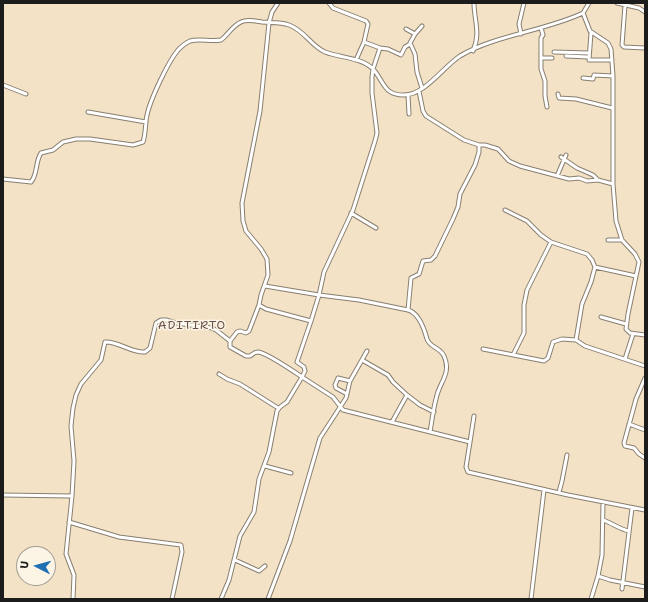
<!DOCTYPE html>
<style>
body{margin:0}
#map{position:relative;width:648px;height:602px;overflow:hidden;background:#f3e2c6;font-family:"Shantell Sans",sans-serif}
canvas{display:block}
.frame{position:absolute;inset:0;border:4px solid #1c1c1c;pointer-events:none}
.north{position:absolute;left:16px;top:546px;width:40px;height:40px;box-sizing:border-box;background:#fcf5e5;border:1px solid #a29e95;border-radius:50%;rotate:276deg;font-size:11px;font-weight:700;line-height:16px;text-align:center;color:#1c1c1c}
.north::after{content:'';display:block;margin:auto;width:14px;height:18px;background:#1f6fb2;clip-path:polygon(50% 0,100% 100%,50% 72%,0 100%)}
</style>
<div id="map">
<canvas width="648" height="602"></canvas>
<div class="frame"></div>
<div class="north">U</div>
</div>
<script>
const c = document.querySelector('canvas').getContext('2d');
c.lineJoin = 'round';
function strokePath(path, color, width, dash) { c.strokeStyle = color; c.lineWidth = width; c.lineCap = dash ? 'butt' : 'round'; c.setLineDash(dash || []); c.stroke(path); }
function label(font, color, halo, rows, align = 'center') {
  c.font = font + ' "Shantell Sans",sans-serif'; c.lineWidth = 3; c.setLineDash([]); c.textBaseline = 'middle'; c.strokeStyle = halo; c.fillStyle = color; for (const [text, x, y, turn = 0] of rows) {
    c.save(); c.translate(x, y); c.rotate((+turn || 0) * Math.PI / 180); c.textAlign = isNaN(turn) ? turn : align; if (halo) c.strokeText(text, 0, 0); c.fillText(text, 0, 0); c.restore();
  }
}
const minor = new Path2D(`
 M329,3L333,8L366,21L368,24L364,42L356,60
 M589,3L583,13L590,31L608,43L611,49L613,76V184L616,221L622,240L635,254L639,262L628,314L626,329L630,333L645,335
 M617,3L639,8L645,12
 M625,5L622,45L624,47L645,48
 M541,28L543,35L541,38V69L545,81V96L547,107
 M406,29L415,34L410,43L415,54L417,72L422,88
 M591,33L589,60H612
 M415,34L422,26
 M521,34L519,24L524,3
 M364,42L380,48L388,49L401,55L405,47L410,44
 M473,51C481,33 474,20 474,3
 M554,52L589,53
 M566,56L588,57
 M542,58H552
 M583,78L593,79L594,75L613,76
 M3,85L26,94
 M558,94L559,98L576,99L612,108
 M408,95L409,114
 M88,112L146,122
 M479,145H485L498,149L509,161L520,166L569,179L579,178L587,181L598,180L613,184
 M561,157L577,168L593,175L598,180
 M557,176L566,155
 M3,179L31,182C38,174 35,162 41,153L53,150L63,142L76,139H90L133,145L143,142C146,133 145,124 147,115C150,100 168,62 178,50C181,47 185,43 190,41C200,38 211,42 221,40C228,35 232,26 241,22C247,19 255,21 262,22C271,23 280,22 289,25C304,30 311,46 325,52C340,58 361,57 373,69C384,81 383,95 404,95C425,95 443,67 460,56C495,35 545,31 583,13
 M505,210L527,221L541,235L551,242L587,254L592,260L595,267
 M351,213L376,228
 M608,240H622
 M265,286L319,295L324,272L353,210L375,141L377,133L372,93V77L373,69L380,48
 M408,310L411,278L419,274L423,261L431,260L435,256L453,219L458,207L460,194L475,165L479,152V145L464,140L426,116L423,111L419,91
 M601,317L626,324
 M311,321L319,295L359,300L408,310C419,313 424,328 427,339C430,348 440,347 444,356C452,374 439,382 436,399C433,410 432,421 430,432
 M576,340L582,304L591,282L595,267L636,276
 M230,341V347L246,356H250C252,355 254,352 258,352C267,353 293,371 302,377L305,371L304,367L297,362L311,321L266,309L259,305L261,295L268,275L267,259L261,249L246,231L243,221L242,203L260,111L269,23L272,12L278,3
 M483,349L544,361L548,358L553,342L562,339L576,340L585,346L645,366
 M513,355L524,333V305L527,290L551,242
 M625,359L633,334
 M362,360L388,375L393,382L407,395L392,422
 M219,374L227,379L240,384L278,408
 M645,378L636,399L624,443L625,446L634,448L639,454L645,458
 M347,394L336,388L335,385L338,378L350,381
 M407,395L420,405L434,412
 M629,424L645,430
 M470,442L474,416
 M265,466L291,473
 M559,492L562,481L567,455
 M3,495L72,496L66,554L74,575L73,599
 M72,496L74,461L71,426L73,408L76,395L81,384L101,360L105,342C118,341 131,353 145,352L150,348L156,323L161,320H166L176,323L212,328L216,330L230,341L237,332L240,331L246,333L249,331L259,305
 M603,520C612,523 619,529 629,531
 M69,522L119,537L181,545L182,552L172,599
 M235,560L259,571L265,566
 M598,576L610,580L645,587
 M622,589L632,508
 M221,599L229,580L240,536L254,512L259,479L269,452L277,411L280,407L287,402L302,377L333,397L343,410L470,442L466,467L468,472L568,495L645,510
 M268,599L290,541L320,438L346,398L350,381L367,351
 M531,599L544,490
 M591,599L598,576L602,555L603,502`);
const quarterNames = [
 ["ADITIRTO",192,326]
];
strokePath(minor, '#887f71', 5);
strokePath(minor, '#fff', 3);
c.letterSpacing = '1px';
label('12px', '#664f4a', '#fcf5e5', quarterNames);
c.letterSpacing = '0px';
</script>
